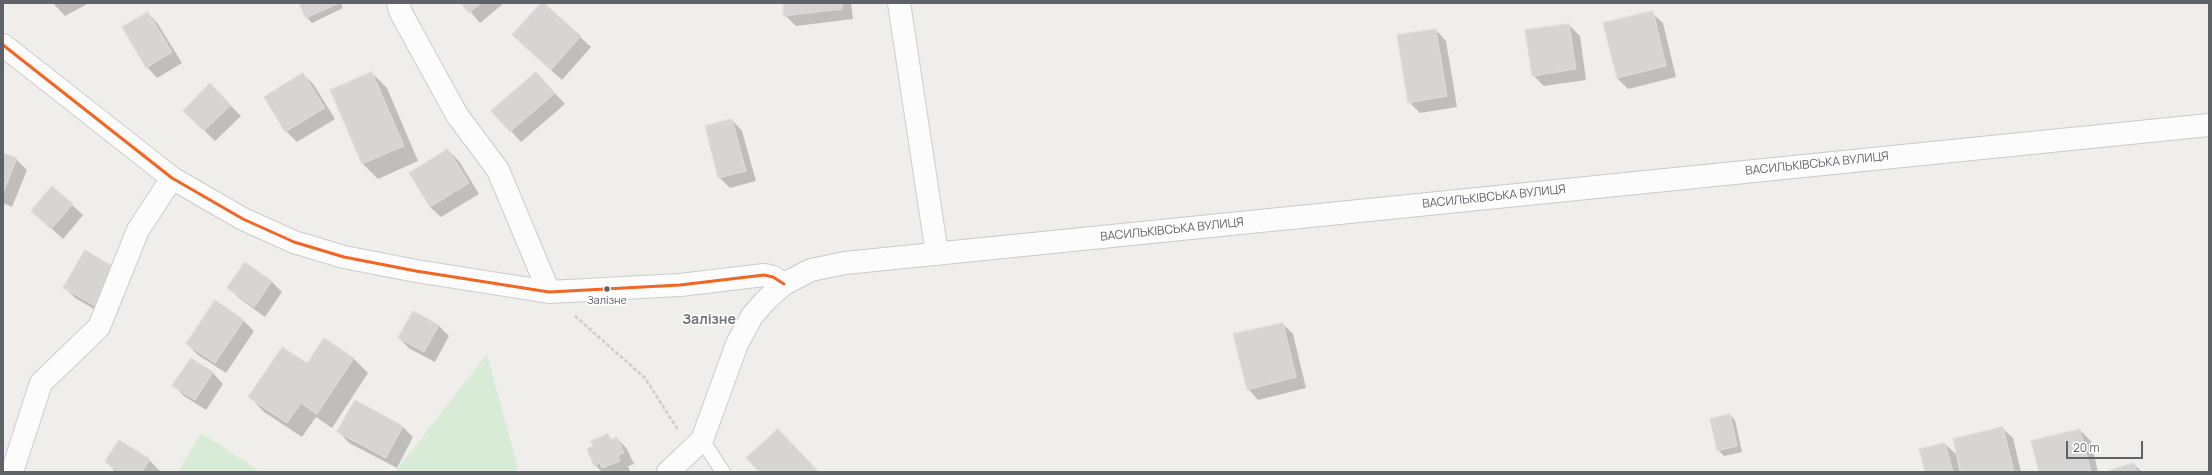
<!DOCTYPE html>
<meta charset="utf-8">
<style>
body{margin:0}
#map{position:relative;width:2212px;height:475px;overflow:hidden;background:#efeeea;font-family:Manrope,sans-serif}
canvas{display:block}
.frame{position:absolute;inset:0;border:4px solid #5f6368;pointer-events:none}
.scale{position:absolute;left:2066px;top:441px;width:77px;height:18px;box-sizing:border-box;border:2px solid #5f6368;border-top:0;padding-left:5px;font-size:12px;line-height:14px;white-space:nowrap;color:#5f6368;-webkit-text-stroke:3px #fff;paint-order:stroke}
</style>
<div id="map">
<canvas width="2212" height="475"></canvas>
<div class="frame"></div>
<div class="scale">20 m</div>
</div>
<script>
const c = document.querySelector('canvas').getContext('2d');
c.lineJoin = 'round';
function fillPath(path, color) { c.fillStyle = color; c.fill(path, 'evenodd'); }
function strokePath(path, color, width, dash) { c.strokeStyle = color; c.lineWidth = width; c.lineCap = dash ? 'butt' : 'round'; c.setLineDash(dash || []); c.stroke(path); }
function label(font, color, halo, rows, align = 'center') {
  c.font = font + ' Manrope,sans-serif'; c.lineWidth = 3; c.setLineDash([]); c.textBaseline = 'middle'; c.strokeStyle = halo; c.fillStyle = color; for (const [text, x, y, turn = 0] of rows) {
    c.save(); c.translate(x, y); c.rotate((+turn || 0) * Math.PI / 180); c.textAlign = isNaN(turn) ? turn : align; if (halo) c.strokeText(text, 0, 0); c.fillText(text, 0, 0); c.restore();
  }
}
const green = new Path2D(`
 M487,354L518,468L513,472H395Z
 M201,433L261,472H178Z`);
const shadow = new Path2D(`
 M53,3H89L65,16Z
 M300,3H341L343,8L312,23L307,18Z
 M463,3H504L480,23Z
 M543,3L591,47L562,80L524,46Z
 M784,3H851L853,19L796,26L785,15Z
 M148,13L158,24L182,63L157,78L147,67Z
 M1652,13L1663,23L1676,77L1628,89L1617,78L1604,24Z
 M1569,25L1580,36L1586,80L1544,86L1533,75Z
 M1436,30L1446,41L1457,107L1420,113L1409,102Z
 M372,73L387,88L418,161L378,179L363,164L331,90Z
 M536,73L565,104L521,142L511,131Z
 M303,74L314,85L335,119L297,142L286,131Z
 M210,85L241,116L215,141L184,111Z
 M732,120L742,131L756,181L730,188L719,177Z
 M448,150L459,161L479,194L441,217L430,207Z
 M3,154L16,159L27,170L12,207L3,203Z
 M72,205L83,215L63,239L32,211Z
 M245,263L272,282L282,292L265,317L239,298L228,288Z
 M118,271L108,317L75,298L65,288Z
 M243,320L254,331L226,373L198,355L187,344Z
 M1283,324L1293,334L1306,388L1258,400L1248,389Z
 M438,325L449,336L435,362L410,349L399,338Z
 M353,358L368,373L332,428L316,417L302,437L264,412L250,397L307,364Z
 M191,359L213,373L223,384L206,410L184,396L174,386Z
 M355,402L403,427L413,437L397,468L349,443L339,432Z
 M1730,415L1735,420L1742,452L1724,456L1718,450Z
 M2002,428L2013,438L2021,472H1962Z
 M2080,430L2091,441L2098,472H2040Z
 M608,435L613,440L617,438L627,449L634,464L628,466L630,471L602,472L595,465V447Z
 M1945,444L1956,454L1960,472H1926Z
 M149,460L160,471L159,472H116L106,462Z
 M2134,464L2142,472H2109Z`);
const building = new Path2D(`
 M299,3H339L306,18Z
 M461,3H481L469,13Z
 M541,3H544L581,36L551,70L512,35Z
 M783,3H842V9L784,16Z
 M1653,11L1666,66L1617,78L1603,23Z
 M148,12L172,52L146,68L122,27Z
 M1569,24L1576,69L1532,76L1525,30Z
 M1436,29L1447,96L1408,103L1397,35Z
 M372,72L404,146L362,164L330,90Z
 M536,72L555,93L510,132L491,111Z
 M303,73L325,108L285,132L264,97Z
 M210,83L231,105L204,131L183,111Z
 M732,119L746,171L718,178L705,126Z
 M448,149L469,183L430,207L409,173Z
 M3,153L17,158L3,193Z
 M52,186L73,204L51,229L31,211Z
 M85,250L119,270L97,307L63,288Z
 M245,262L272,281L254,307L227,288Z
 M215,300L244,320L215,363L186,344Z
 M413,311L439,325L424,352L398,338Z
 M1283,323L1296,377L1247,390L1233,334Z
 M324,338L354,358L317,414L301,403L287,423L248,397L282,347L307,363Z
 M191,358L213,372L195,400L172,386Z
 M355,400L403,426L386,458L337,432Z
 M1730,414L1737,446L1717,451L1710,419Z
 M2003,427L2014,472H1961L1953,439Z
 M778,429L819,472H759L746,458Z
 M2080,429L2091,472H2039L2031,441Z
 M608,434L611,440L617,437L624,453L618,455L620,461L602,468L600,463L594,466L587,449L593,446L591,441Z
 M119,440L150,459L142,472H120L105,462Z
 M1945,443L1953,472H1925L1919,449Z
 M2134,463L2137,472H2108V471Z`);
const path = new Path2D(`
 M575,316L645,378L678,430`);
const lane = new Path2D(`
 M702,440L723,472`);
const street = new Path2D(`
 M398,3L401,13L457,115L498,170L549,292
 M899,3L937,254
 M3,45L172,178L243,219L294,242L344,257L416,271L549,292L680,285L764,275L773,277L784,284
 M12,472L41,383L99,327L138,230L172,178`);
const secondary = new Path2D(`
 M668,472L702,440L737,344L752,316L766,300L784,284L811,270L845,263L2209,125`);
const bus1 = new Path2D(`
 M3,45L172,178L243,219L294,242L344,257L416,271L549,292L680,285L764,275L773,277L784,284`);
const markers = [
 [607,289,3.5,"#5f6368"]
];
const busNames = [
 ["Залізне",607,301]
];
const streetNames = [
 ["ВАСИЛЬКІВСЬКА ВУЛИЦЯ",1817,164,-6],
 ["ВАСИЛЬКІВСЬКА ВУЛИЦЯ",1494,197,-6],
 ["ВАСИЛЬКІВСЬКА ВУЛИЦЯ",1172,230,-6]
];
const quarterNames = [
 ["Залізне",709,320]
];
fillPath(green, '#d8ebd6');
fillPath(shadow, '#0003');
fillPath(building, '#d6d5d3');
strokePath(building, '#deddd9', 1);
strokePath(lane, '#cbcccc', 16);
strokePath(street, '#cbcccc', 24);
strokePath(secondary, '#cacacb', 24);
strokePath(path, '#cacfcc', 2.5, [4, 2]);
strokePath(lane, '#fdfcfc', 14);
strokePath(street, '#fdfcfc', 22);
strokePath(secondary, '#fdfcfc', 22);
strokePath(bus1, '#f26522', 3);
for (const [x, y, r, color] of markers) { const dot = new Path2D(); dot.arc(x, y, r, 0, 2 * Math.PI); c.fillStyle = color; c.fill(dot); strokePath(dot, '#fff', 1.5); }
label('11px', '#5f6368', '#fff', busNames);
label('12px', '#5f6368', '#fff', streetNames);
label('bold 14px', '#70757a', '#fff', quarterNames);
</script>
